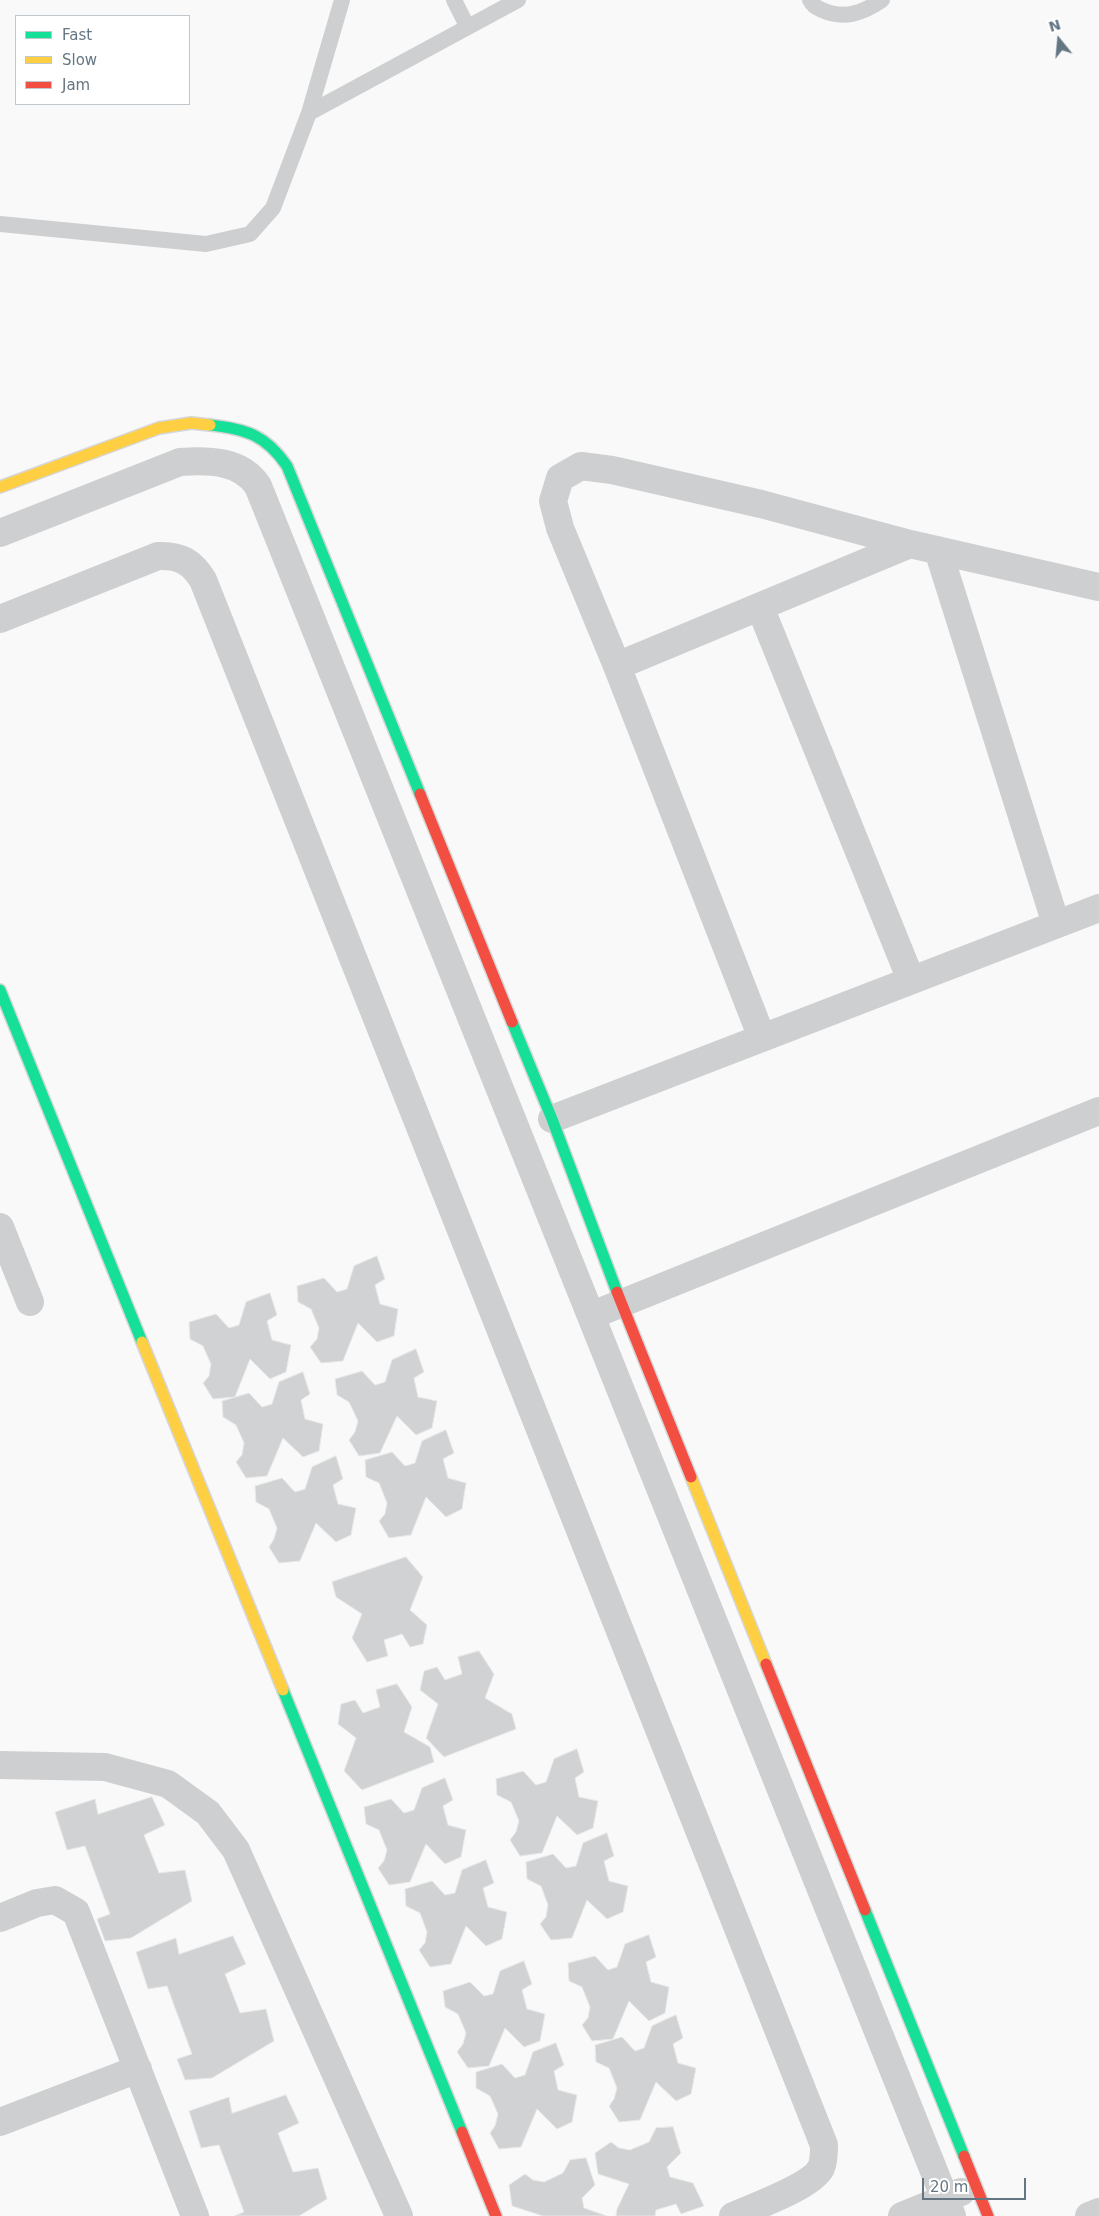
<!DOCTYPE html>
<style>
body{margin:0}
#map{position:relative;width:1099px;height:2216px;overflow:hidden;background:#f9f9f9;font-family:"DejaVu Sans",sans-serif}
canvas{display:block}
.legend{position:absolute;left:15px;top:15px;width:175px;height:90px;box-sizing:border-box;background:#fff;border:1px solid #c1c8cd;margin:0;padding:6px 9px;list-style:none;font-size:15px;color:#657683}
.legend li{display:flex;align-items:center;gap:10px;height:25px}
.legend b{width:25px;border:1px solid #c1c8cd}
.north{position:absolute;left:1034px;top:15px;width:50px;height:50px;-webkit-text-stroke:4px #fff;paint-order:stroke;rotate:343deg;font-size:14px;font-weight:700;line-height:20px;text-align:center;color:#657683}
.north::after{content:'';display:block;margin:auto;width:18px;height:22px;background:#657683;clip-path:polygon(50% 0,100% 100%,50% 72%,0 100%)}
.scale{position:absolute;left:922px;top:2178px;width:104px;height:22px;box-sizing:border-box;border:2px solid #657683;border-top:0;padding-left:6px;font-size:15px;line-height:18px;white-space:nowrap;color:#657683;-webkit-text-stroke:4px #fff;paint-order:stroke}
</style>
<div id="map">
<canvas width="1099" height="2216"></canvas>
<ul class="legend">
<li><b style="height:6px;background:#16e098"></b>Fast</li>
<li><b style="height:6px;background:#ffcf43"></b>Slow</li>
<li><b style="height:6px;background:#f24e42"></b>Jam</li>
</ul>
<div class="north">N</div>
<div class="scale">20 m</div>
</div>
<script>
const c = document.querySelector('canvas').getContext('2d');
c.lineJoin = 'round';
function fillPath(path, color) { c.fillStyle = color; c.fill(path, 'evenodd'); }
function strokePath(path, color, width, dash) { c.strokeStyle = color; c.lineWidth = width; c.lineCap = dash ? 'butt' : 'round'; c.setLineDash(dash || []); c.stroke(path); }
const building = new Path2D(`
 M377,1256L385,1279L375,1285L380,1304L398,1309L394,1336L377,1342L358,1323L343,1361L321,1363L310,1347L317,1339L319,1328L311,1309L298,1302L297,1286L324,1278L337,1292L347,1289L354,1266Z
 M270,1293L277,1315L267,1321L272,1340L291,1345L286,1372L270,1379L250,1359L235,1397L213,1399L203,1383L209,1376L211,1364L203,1346L190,1339L189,1322L216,1314L229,1328L239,1325L246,1302Z
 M416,1349L424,1372L414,1378L418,1397L437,1401L432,1428L416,1435L397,1416L380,1453L359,1456L349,1440L355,1432L358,1421L349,1402L337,1395L335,1379L362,1371L375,1385L385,1382L392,1360Z
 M303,1372L310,1394L301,1400L305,1419L323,1424L319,1451L303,1457L283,1438L267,1476L246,1478L236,1462L242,1455L244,1443L236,1425L223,1417L222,1401L249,1393L262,1407L272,1404L279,1382Z
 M446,1430L454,1453L443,1459L448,1478L466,1483L462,1509L446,1517L426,1497L411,1535L389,1538L379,1521L385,1514L387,1503L379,1483L366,1477L365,1460L392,1452L405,1466L415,1463L422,1441Z
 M336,1456L343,1479L333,1485L338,1504L356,1508L351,1535L336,1542L316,1523L300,1561L279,1563L269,1547L274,1539L277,1528L269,1509L256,1502L255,1486L282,1478L295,1492L305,1489L312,1467Z
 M406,1557L423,1577L410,1610L427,1625L423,1644L410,1647L402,1634L384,1640L388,1656L367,1662L352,1638L362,1614L336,1597L332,1582Z
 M479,1651L494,1674L485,1698L512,1714L516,1729L444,1757L426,1738L438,1704L420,1690L424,1671L437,1667L445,1680L462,1674L458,1657Z
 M397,1684L412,1707L404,1732L430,1747L434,1762L362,1790L344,1771L356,1738L338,1724L341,1704L355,1700L363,1713L380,1707L376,1690Z
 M577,1749L584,1772L575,1778L579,1797L598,1801L593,1828L577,1835L557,1816L542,1853L520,1856L510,1840L516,1832L519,1821L511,1802L497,1795L496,1779L523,1771L536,1785L546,1782L554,1759Z
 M445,1778L453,1800L443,1806L448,1825L466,1830L461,1857L445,1864L426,1844L410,1882L389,1885L378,1868L384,1861L387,1850L379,1830L366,1824L364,1807L391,1799L404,1813L414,1810L422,1788Z
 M152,1797L165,1825L144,1835L159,1873L185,1870L192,1901L131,1938L105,1941L97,1919L110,1914L85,1846L67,1850L55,1812L95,1799L98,1814Z
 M607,1833L614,1856L604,1861L609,1881L628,1886L623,1912L607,1919L587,1900L572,1938L551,1940L540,1924L546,1917L548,1905L541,1886L527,1879L526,1862L553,1854L566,1868L576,1866L583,1843Z
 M486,1860L494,1883L483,1888L488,1907L507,1912L502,1939L486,1946L466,1926L451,1964L430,1967L419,1950L425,1943L427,1932L420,1913L406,1906L405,1889L432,1881L445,1895L455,1893L462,1870Z
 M649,1935L656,1957L646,1962L651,1982L669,1987L665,2013L649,2021L629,2001L613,2039L592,2041L582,2025L588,2018L590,2007L582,1987L569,1981L568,1963L595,1956L608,1970L617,1967L625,1944Z
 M233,1936L246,1964L225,1974L240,2013L266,2009L274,2041L212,2078L185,2080L177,2059L192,2054L167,1986L148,1989L136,1952L176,1938L179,1954Z
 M524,1961L532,1984L522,1990L527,2009L545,2014L540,2041L524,2047L505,2028L489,2066L468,2068L457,2052L463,2044L466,2033L458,2014L445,2007L443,1991L470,1982L484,1996L493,1994L500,1971Z
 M676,2015L683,2038L673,2044L678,2063L696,2068L691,2094L676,2101L656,2082L640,2120L619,2122L609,2106L614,2099L617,2088L609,2068L596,2062L595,2045L622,2037L635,2051L644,2048L652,2026Z
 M556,2043L564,2065L554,2071L558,2090L577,2095L572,2122L557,2129L537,2109L521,2147L499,2149L490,2133L495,2126L498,2114L490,2096L476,2088V2072L502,2064L515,2078L525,2075L533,2052Z
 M286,2095L299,2123L278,2133L293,2172L318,2168L327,2199L299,2216H234L244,2212L219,2145L201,2148L189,2111L229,2097L232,2113Z
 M673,2127L681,2153L667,2167L670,2177L693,2183L704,2206L681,2214L676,2204L656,2210L655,2216H616L617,2209L629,2184L598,2174L595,2153L611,2142L619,2148L630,2150L649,2142L656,2128Z
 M586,2158L595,2185L582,2198L584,2208L607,2216H543L512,2206L509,2185L525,2174L533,2180L544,2182L563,2173L570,2160Z`);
const lane = new Path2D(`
 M454,0L467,26
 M810,0C813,6 816,7 822,10C844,20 863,13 882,0
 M309,113L518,0
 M0,224L206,244L250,234L273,208L309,113L342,0`);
const street = new Path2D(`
 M0,533L180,462C208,460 241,460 258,486L952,2216
 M938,550L1056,924
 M760,607L911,980
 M0,619L158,556C180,555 192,562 203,580L824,2145C824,2152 824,2162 821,2168C811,2187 753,2207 733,2216
 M617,666L910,544
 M762,1038L617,666L560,528L553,501L560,478L581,466L612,470L761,504L910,544L1099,587
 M552,1119L1099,908
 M0,1227L30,1302
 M600,1312L1099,1111
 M0,1765L105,1767L168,1784L208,1813L236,1850L399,2216
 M0,1918L37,1903L55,1900L76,1912L195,2216
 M0,2122L138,2069
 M902,2216L961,2192
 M1089,2216L1099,2212`);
const fast = new Path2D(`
 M210,425C246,429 266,435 287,466L420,794
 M0,990L142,1342
 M512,1022L552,1119L617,1292
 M283,1690L462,2132
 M865,1910L964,2156`);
const slow = new Path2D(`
 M0,487L159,428L191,423L210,425
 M142,1342L283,1690
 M691,1477L766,1664`);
const jam = new Path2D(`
 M420,794L512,1022
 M617,1292L691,1477
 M766,1664L865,1910
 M462,2132L496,2216
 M964,2156L988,2216`);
fillPath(building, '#d0d2d3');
strokePath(building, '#e8e8e8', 1);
strokePath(fast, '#d5d6d7', 14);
strokePath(slow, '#d5d6d7', 14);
strokePath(jam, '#d5d6d7', 14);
strokePath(lane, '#cecfd0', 16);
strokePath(street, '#cecfd0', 28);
strokePath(fast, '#16e098', 11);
strokePath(slow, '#ffcf43', 11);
strokePath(jam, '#f24e42', 11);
</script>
